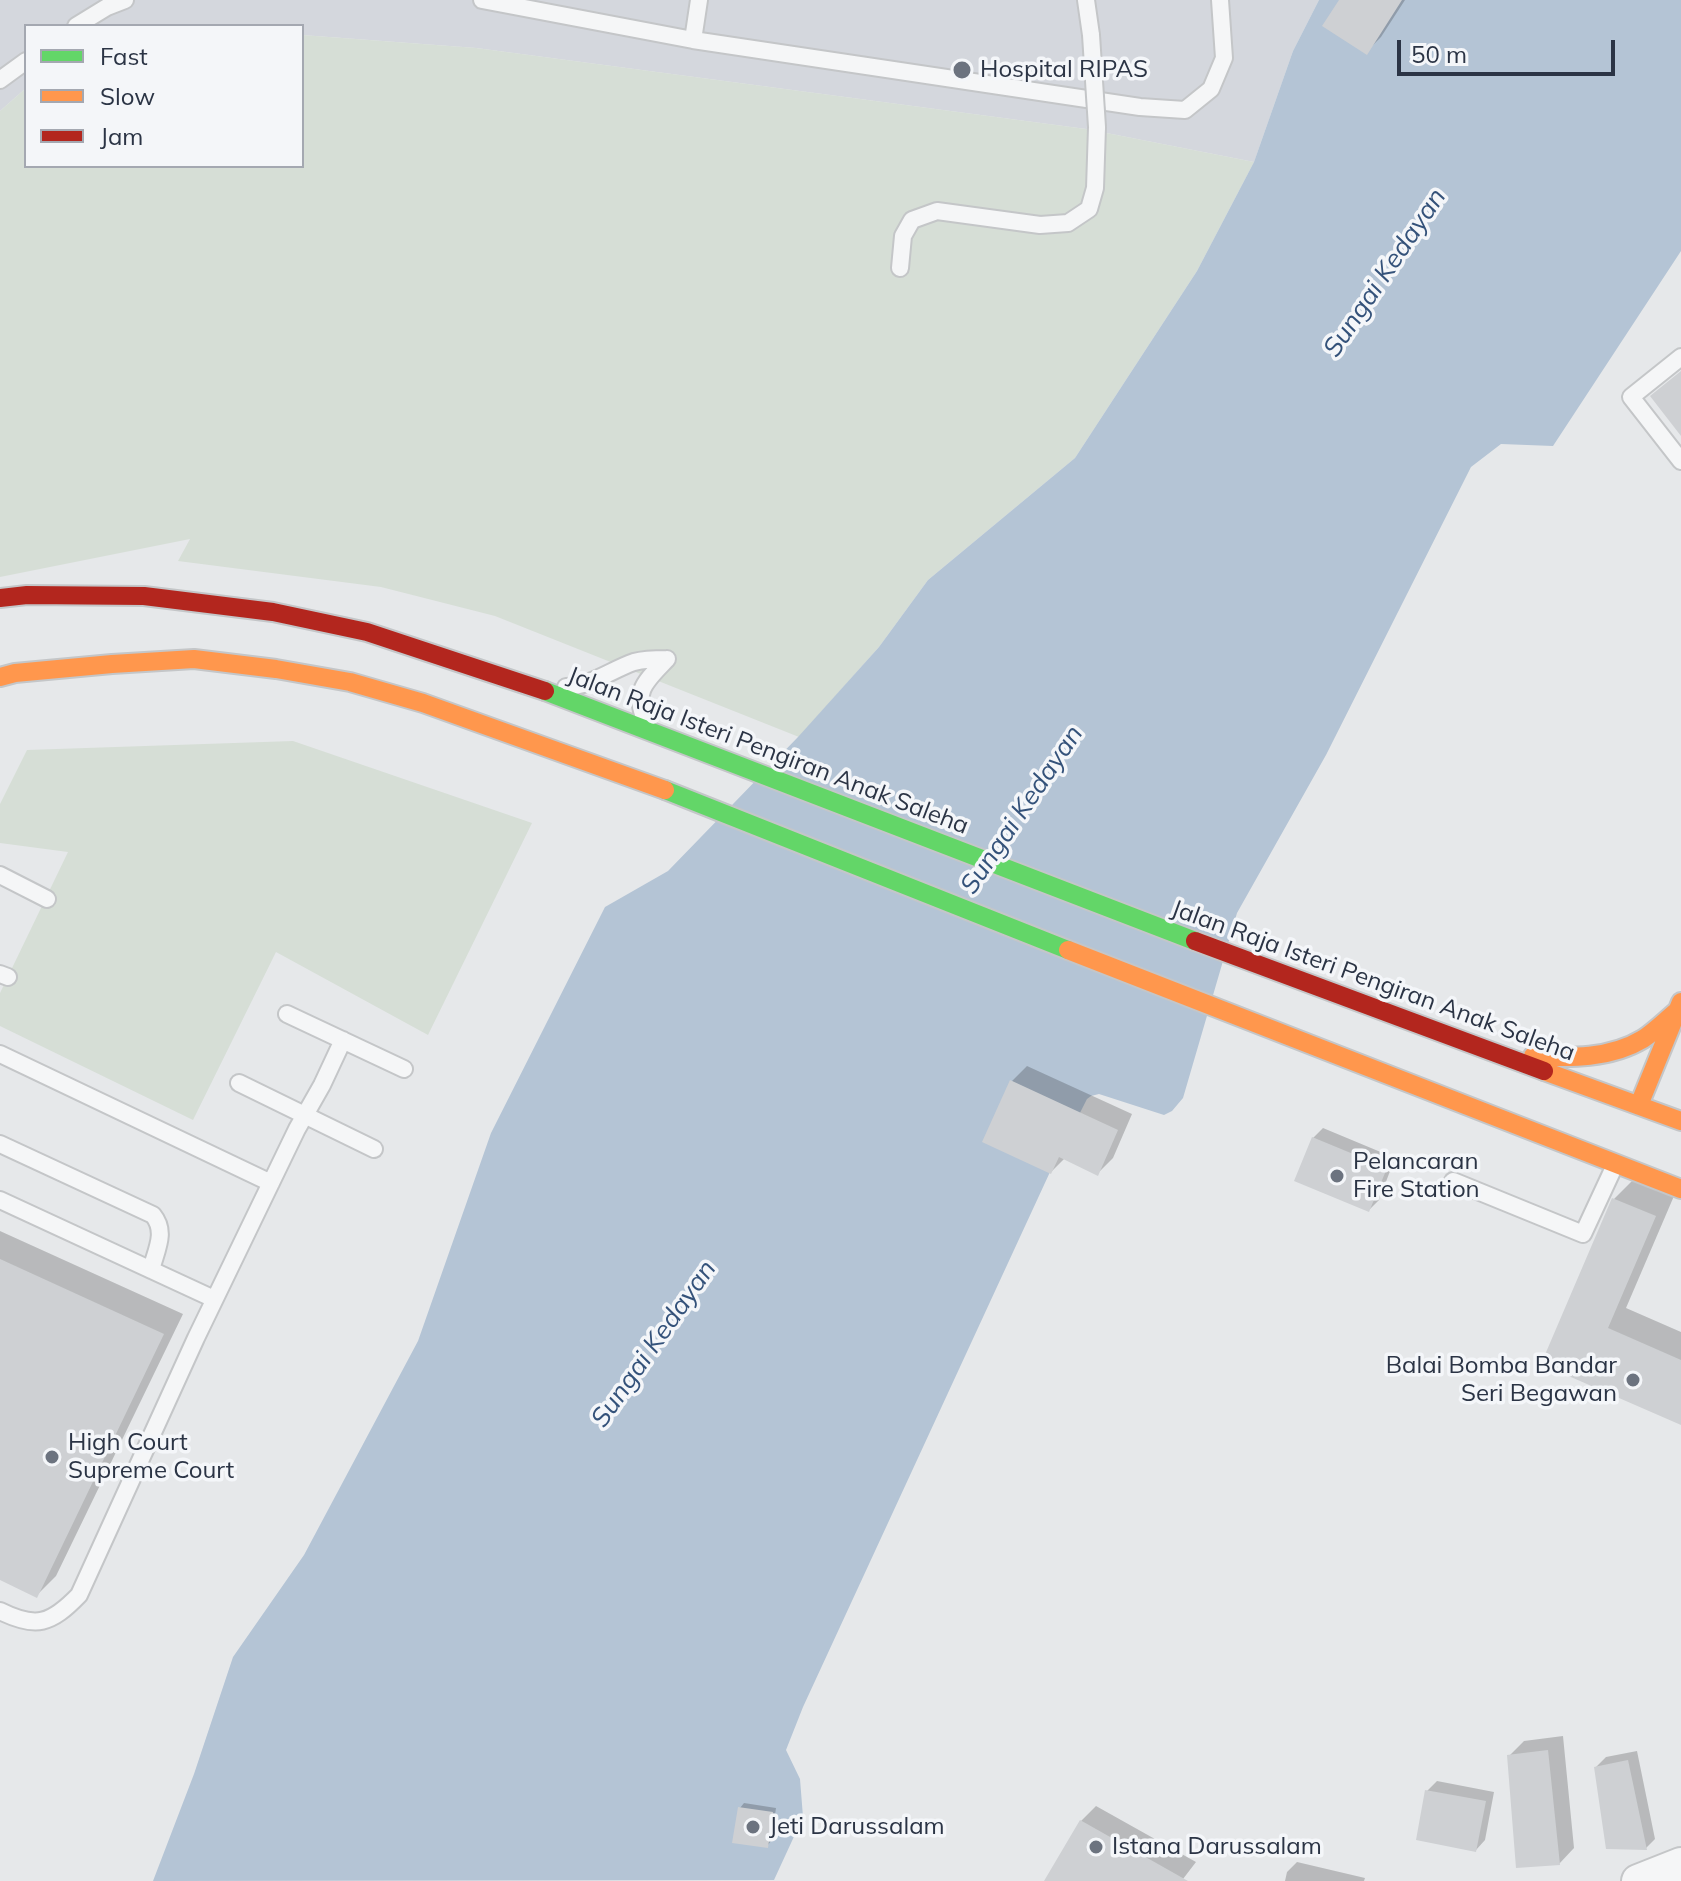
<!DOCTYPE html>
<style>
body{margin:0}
#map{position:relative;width:1681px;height:1881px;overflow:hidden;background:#e6e8ea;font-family:Mulish,sans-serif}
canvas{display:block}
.legend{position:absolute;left:24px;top:24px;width:280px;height:144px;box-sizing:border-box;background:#f4f6f9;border:2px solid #a4a8b1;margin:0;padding:10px 14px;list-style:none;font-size:24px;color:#2b3445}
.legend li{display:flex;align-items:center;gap:16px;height:40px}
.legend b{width:40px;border:2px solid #a4a8b1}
.scale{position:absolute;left:1397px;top:40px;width:218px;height:36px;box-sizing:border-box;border:4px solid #2b3445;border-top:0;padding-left:10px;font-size:24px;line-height:28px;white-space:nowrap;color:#2b3445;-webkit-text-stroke:6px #f4f6f9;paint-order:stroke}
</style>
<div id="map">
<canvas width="1681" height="1881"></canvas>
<ul class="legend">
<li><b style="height:10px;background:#63d668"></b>Fast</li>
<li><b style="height:10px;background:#ff974d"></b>Slow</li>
<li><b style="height:10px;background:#b3261e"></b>Jam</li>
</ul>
<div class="scale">50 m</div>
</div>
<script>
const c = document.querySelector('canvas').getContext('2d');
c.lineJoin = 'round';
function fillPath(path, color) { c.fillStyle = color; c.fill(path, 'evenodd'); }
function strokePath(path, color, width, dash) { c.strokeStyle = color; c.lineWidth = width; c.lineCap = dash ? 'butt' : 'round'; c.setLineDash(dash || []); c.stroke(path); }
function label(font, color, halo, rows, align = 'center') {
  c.font = font + ' Mulish,sans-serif'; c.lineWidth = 7; c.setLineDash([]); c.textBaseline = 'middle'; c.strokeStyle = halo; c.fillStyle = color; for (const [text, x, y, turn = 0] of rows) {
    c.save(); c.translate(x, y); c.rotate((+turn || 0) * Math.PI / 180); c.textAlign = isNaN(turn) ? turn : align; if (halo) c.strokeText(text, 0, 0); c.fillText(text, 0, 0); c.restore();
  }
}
const built = new Path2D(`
 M0,0H1319L1293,51L1254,162L1086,129L476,48L302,35V26H26V88L0,111Z`);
const green = new Path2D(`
 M302,35L476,48L1086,129L1254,162L1197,271L1075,458L928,580L879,647L799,737L495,616L381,587L178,561L190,539L0,577V111L26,88V166H302Z
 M293,741L532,823L428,1035L276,952L193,1120L0,1026V993L68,852L0,843V804L27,750Z`);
const water = new Path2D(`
 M1319,0H1681V251L1553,446L1501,444L1471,467L1326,755L1237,913L1183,1098L1172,1111L1164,1115L1099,1094L1091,1096L1087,1099L1050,1172L803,1707L786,1750L800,1779L803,1817L774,1880L153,1881L194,1774L233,1657L304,1555L418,1341L491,1133L605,907L668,871L798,737L879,647L928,580L1075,458L1197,271L1254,162L1293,51Z`);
const shadow = new Path2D(`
 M1341,0H1405L1381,37L1366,52Z
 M1027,1066L1132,1114L1113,1158L1098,1173L1065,1158L1051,1172L1012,1081Z
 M1323,1128L1395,1158L1379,1200L1369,1210L1313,1138Z
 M1634,1179L1674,1196L1626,1308L1681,1332V1423L1544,1363L1614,1199Z
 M0,1231L183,1314L56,1576L36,1596L0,1578Z
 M1563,1736L1574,1848L1559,1864L1509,1756L1524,1741Z
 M1637,1751L1655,1839L1646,1848L1596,1767L1606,1757Z
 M1437,1781L1494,1792L1485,1840L1476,1850L1427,1791Z
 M744,1803L776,1808L771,1841L767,1846L740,1808Z
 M1096,1806L1196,1862L1183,1879L1186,1881H1058L1081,1821Z
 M1297,1862L1365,1878L1364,1881H1285L1287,1872Z`);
const building = new Path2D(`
 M1339,0H1402L1367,55L1322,26Z
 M1681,371V436L1650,396Z
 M1010,1080L1118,1130L1098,1176L1059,1157L1051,1174L982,1142Z
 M1312,1137L1387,1168L1369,1212L1294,1181Z
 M1612,1198L1656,1216L1608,1328L1681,1360V1425L1541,1364Z
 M0,1259L164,1334L37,1598L0,1580Z
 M1548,1750L1560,1865L1516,1868L1507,1755Z
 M1628,1760L1647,1850L1606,1849L1594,1767Z
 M1425,1790L1486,1801L1476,1852L1416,1840Z
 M738,1807L773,1812L768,1848L732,1843Z
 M1080,1820L1188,1881H1044Z`);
const lane = new Path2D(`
 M482,0L693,40L1140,107L1185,110L1211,89L1224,58L1220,0
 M1086,0L1091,35
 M76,26L107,7L125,0
 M693,40L699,0
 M0,80L26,61
 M900,268L903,236L912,220L937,211L1040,225L1068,223L1089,209L1095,188L1097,127
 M1681,357L1631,397L1681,461
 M566,687C591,686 611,670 634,662C645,659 655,659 667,659
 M646,722C632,691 646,681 667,659
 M0,875L47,899
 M0,974L8,977
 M287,1014L404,1069
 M0,1054L271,1183
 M239,1083L374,1149
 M0,1144L153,1215C167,1232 156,1250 151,1270
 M1453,1181L1583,1234L1615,1165
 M0,1200L214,1299
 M0,1611C36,1629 51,1624 79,1595L196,1338L297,1129L322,1085L343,1040`);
const street = new Path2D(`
 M1638,1881L1681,1864`);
const fast = new Path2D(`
 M545,691L1195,941
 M665,790L1068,950`);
const slow = new Path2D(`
 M0,677L15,673L112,664L194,659L276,669L350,682L423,703L665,790
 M1068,950L1681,1189
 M1533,1056C1570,1058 1610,1059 1643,1039C1655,1031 1666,1020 1677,1011
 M1544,1071L1681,1121
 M1639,1105L1681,1002`);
const jam = new Path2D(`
 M0,598L27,595L144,596L273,612L367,632L545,691
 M1195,941L1544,1071`);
const laneBridge = new Path2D(`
 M1091,35L1097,127`);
const markers = [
 [962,70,10,"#6c737f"],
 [1337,1176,8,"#6c737f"],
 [1633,1380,8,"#6c737f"],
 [52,1457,8,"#6c737f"],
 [753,1827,8,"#6c737f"],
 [1096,1847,8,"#6c737f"]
];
const poiNames = [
 ["Hospital RIPAS",980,70],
 ["Pelancaran",1353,1162],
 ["Fire Station",1353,1190],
 ["Balai Bomba Bandar",1617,1366,"right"],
 ["Seri Begawan",1617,1394,"right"],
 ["High Court",68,1443],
 ["Supreme Court",68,1471],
 ["Jeti Darussalam",769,1827],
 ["Istana Darussalam",1112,1847]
];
const streetNames = [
 ["Jalan Raja Isteri Pengiran Anak Saleha",768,751,21],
 ["Jalan Raja Isteri Pengiran Anak Saleha",1373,981,20]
];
const waterNames = [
 ["Sungai Kedayan",1385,273,-56],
 ["Sungai Kedayan",1022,810,-56],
 ["Sungai Kedayan",654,1344,-55]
];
fillPath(built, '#d4d7dd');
fillPath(green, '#d6ded6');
fillPath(water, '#b4c4d5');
fillPath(shadow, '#0003');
fillPath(building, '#ced0d3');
strokePath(lane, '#c4c6c8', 20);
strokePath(street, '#c4c6c8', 36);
strokePath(fast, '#c4c6c8', 22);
strokePath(slow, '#c4c6c8', 22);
strokePath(jam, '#c4c6c8', 22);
strokePath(lane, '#f5f6f7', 16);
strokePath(street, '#f5f6f7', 32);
strokePath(fast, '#63d668', 18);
strokePath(slow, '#ff974d', 18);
strokePath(jam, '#b3261e', 18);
strokePath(laneBridge, '#c4c6c8', 20, []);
strokePath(laneBridge, '#f5f6f7', 16);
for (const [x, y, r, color] of markers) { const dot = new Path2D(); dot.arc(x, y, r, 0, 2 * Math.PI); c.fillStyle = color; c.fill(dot); strokePath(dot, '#f4f6f9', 3); }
label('24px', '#2b3445', '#f4f6f9', poiNames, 'left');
label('24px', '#2b3445', '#f4f6f9', streetNames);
label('italic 26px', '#34527a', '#f4f6f9', waterNames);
</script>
